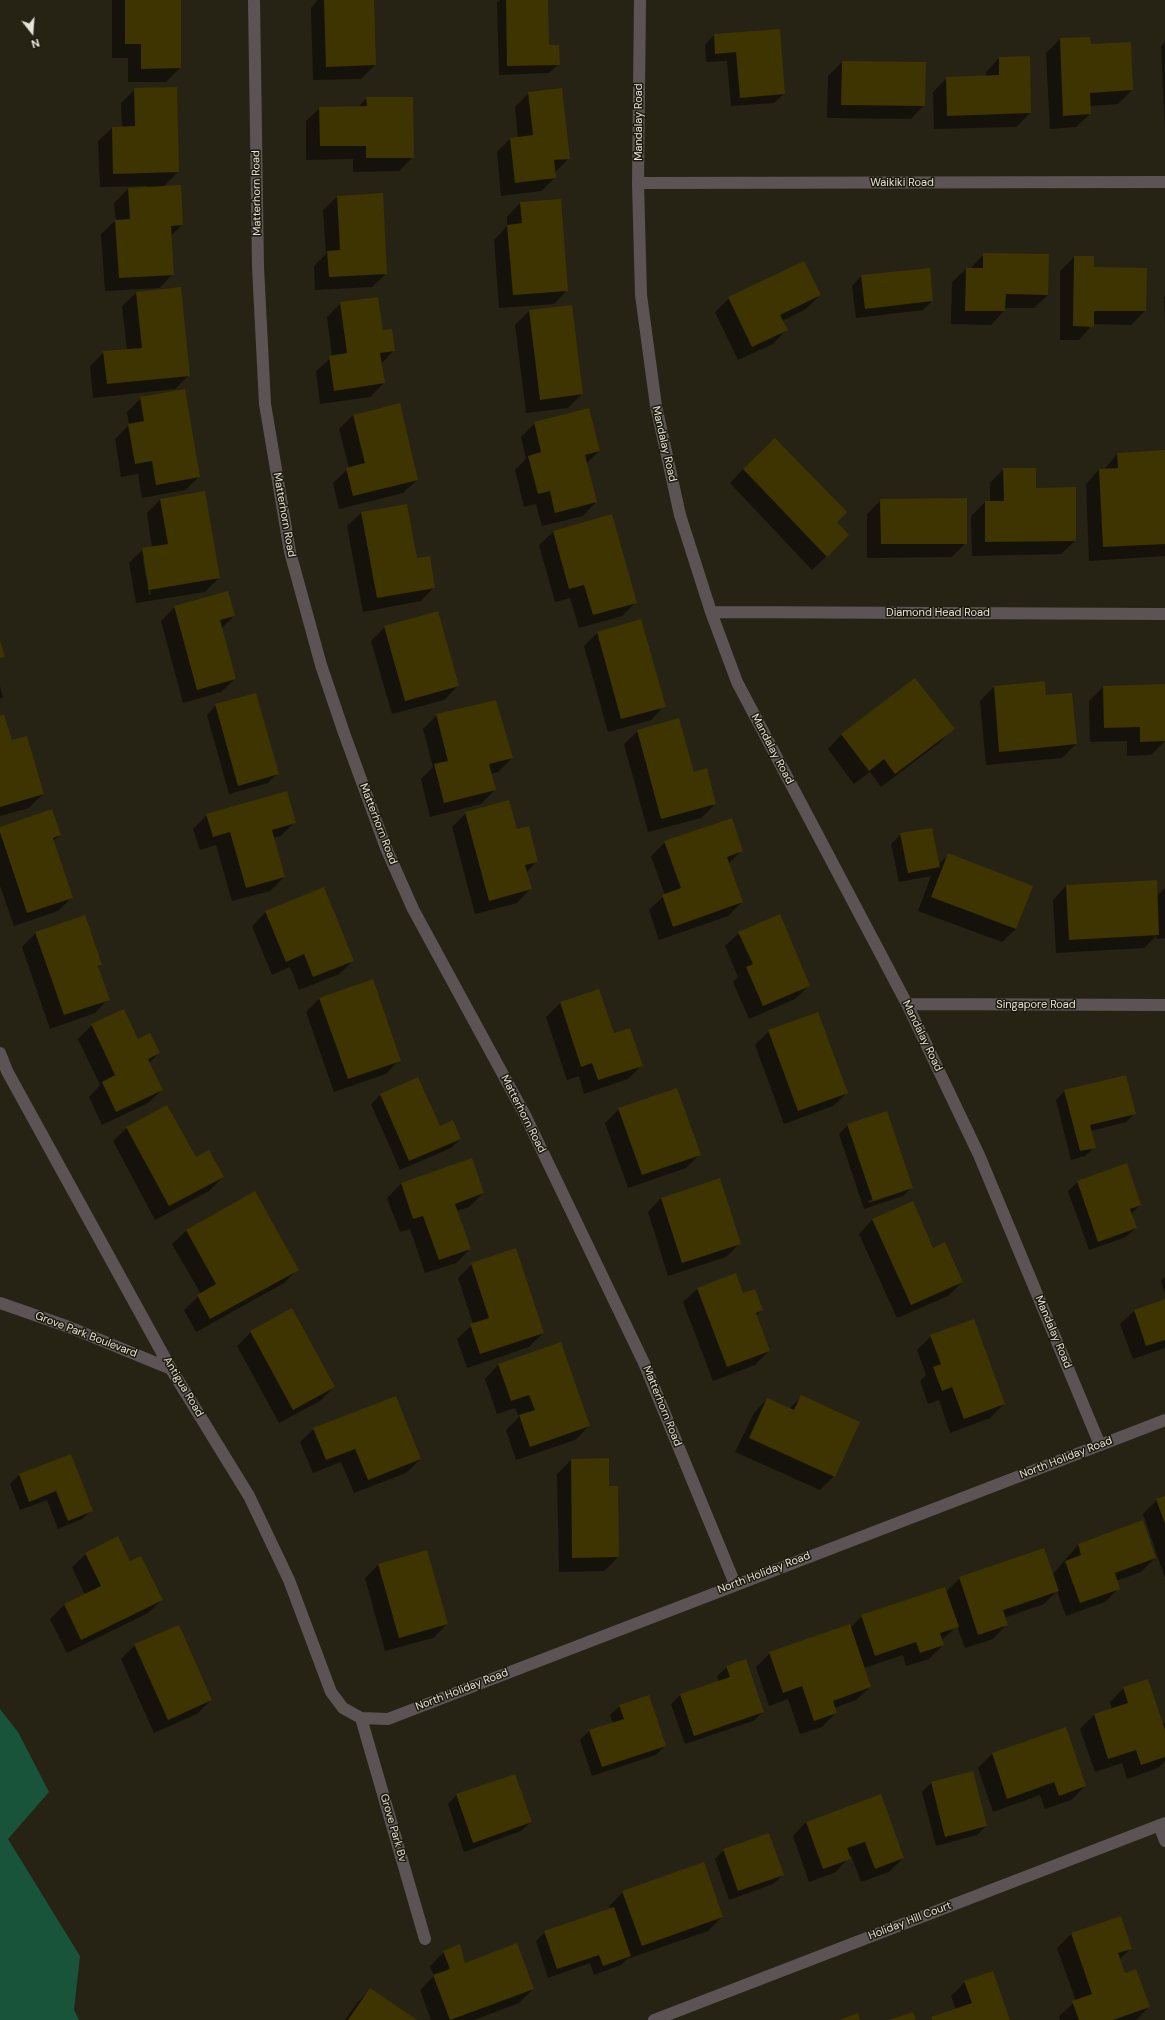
<!DOCTYPE html>
<style>
body{margin:0}
#map{position:relative;width:1165px;height:2020px;overflow:hidden;background:#262314;font-family:"DM Sans",sans-serif}
canvas{display:block}
.north{position:absolute;left:12px;top:12px;width:40px;height:40px;-webkit-text-stroke:3px #1c190b;paint-order:stroke;rotate:163deg;font-size:11px;font-weight:700;line-height:16px;text-align:center;color:#e5e4da}
.north::after{content:'';display:block;margin:auto;width:14px;height:18px;background:#e5e4da;clip-path:polygon(50% 0,100% 100%,50% 72%,0 100%)}
</style>
<div id="map">
<canvas width="1165" height="2020"></canvas>
<div class="north">N</div>
</div>
<script>
const c = document.querySelector('canvas').getContext('2d');
c.lineJoin = 'round';
function fillPath(path, color) { c.fillStyle = color; c.fill(path, 'evenodd'); }
function strokePath(path, color, width, dash) { c.strokeStyle = color; c.lineWidth = width; c.lineCap = dash ? 'butt' : 'round'; c.setLineDash(dash || []); c.stroke(path); }
function label(font, color, halo, rows, align = 'center') {
  c.font = font + ' "DM Sans",sans-serif'; c.lineWidth = 3; c.setLineDash([]); c.textBaseline = 'middle'; c.strokeStyle = halo; c.fillStyle = color; for (const [text, x, y, turn = 0] of rows) {
    c.save(); c.translate(x, y); c.rotate((+turn || 0) * Math.PI / 180); c.textAlign = isNaN(turn) ? turn : align; if (halo) c.strokeText(text, 0, 0); c.fillText(text, 0, 0); c.restore();
  }
}
const green = new Path2D(`
 M0,1709L18,1732L49,1792L8,1839L80,1956L74,2010L79,2020H0Z`);
const shadow = new Path2D(`
 M112,0H180V68L166,82H128V58H112Z
 M318,0H373L375,65L361,79L313,80L311,8Z
 M500,0H547L548,46L559,64L549,73L499,75L497,3Z
 M779,31L784,94L774,103L731,106L727,61L706,62L705,45L714,35Z
 M1089,38L1090,45L1132,90L1118,104L1090,106V114L1076,127L1050,129L1046,53L1060,39Z
 M1165,42V132L1161,46Z
 M999,58L1030,113L1016,127L934,129L933,92L947,78L986,77V72Z
 M842,62L924,105L911,119L827,118L828,76Z
 M135,89L178,172L163,187L182,225L170,237L173,274L159,288L105,291L101,234L116,220L114,203L128,189L147,188V186L100,187L98,141L112,128L122,127L121,103Z
 M529,93L569,158L555,172V178L541,191L501,196L497,152L510,139L518,138L515,107Z
 M367,98L413,157L399,171L353,172V159L306,160V121L320,108L358,107Z
 M382,194L386,274L372,287L315,290L314,266L326,254L323,210L337,197Z
 M520,203L567,290L554,304L499,308L494,240L507,226V217Z
 M984,254L1048,295L1034,308H1004V311L991,325L951,324L952,282L966,269H970Z
 M1074,257L1093,268L1145,311L1131,325L1093,324L1079,340H1060V271Z
 M861,276L932,301L923,310L856,318L852,286Z
 M136,293L189,375L175,389L93,398L90,366L104,352L127,350L122,306Z
 M820,295L806,309L782,321L786,330L773,344L738,360L715,312L729,298Z
 M1165,296V327L1164,297Z
 M341,303L382,331L394,350L381,364L384,383L370,397L320,404L316,371L332,357L327,317Z
 M571,306L582,394L568,408L526,413L515,325L529,311Z
 M141,398L199,477L185,490L142,498L138,474L121,477L115,439L129,425L127,412Z
 M399,404L417,480L403,493L339,509L333,483L349,468L339,429L353,415Z
 M535,423L599,451L586,464L596,502L583,516L542,526L536,504L524,507L515,470L526,459L521,437Z
 M1165,451V556L1089,561L1086,484L1099,470H1104L1117,454Z
 M743,469L836,522L834,549L812,570L730,483Z
 M1004,469L1035,489L1075,541L1061,554L972,556L971,516L985,502H990V483Z
 M161,499L219,578L205,592L136,603L129,563L143,549L152,548L147,513ZM143,559H145L151,595H149Z
 M881,500L966,543L952,557L867,558V514Z
 M361,513L416,559L434,587L421,601L363,612L347,526Z
 M611,515L636,602L622,616L579,628L570,598L555,602L539,545L553,532Z
 M175,607L234,616L221,629L235,679L221,692L183,703L161,621Z
 M385,627L458,686L444,700L392,714L371,641Z
 M597,633L664,706L651,720L608,732L584,646Z
 M915,680L953,729L939,743L881,787L870,772L854,784L828,749L841,735Z
 M1044,683L1045,697L1076,744L1062,758L986,765L980,701L994,687Z
 M1165,685V741L1151,755L1127,756V741L1090,742L1089,701L1103,687Z
 M0,686L3,697L0,699Z
 M216,705L277,774L268,783L229,794L207,715Z
 M437,715L512,758L498,772L491,774L495,790L481,804L430,817L421,779L433,767L423,729Z
 M0,717L11,742L43,794L29,808L0,816Z
 M638,731L693,773L715,804L701,818L648,832L624,744Z
 M466,813L516,830L537,861L526,873L530,889L517,903L475,914L452,827Z
 M207,815L295,822L281,836L273,838L284,877L270,891L232,901L216,845L200,850L193,829Z
 M0,828L60,835L53,841L72,897L58,911L14,926L0,886Z
 M901,834L938,865L948,855L1016,929L1002,942L918,911L931,876L899,882L891,844Z
 M665,842L742,850L728,864L742,902L728,916L659,940L649,910L665,895L651,856Z
 M1066,886L1156,896L1165,888V938L1157,939L1156,936L1144,948L1056,953L1053,900Z
 M266,912L353,961L339,974L299,990L290,967L272,975L252,926Z
 M36,933L101,965L98,968L108,999L95,1013L50,1029L22,947Z
 M739,933L809,986L795,999L749,1019L733,982L738,977L725,946Z
 M599,990L613,1034L642,1065L628,1079L584,1094L579,1076L567,1080L546,1017L560,1003Z
 M320,998L399,1060L386,1074L334,1092L306,1012Z
 M92,1025L138,1040L159,1053L149,1063L162,1090L148,1103L102,1125L89,1097L100,1085L78,1039Z
 M769,1031L847,1093L833,1106L784,1124L755,1045Z
 M1065,1091L1135,1113L1126,1122L1091,1131L1095,1147L1085,1156L1071,1160L1056,1100Z
 M380,1095L439,1128L460,1139L451,1148L400,1170L371,1104Z
 M619,1109L700,1154L686,1168L628,1188L605,1123Z
 M848,1125L912,1187L903,1196L864,1209L839,1134ZM902,1190V1192L869,1203L868,1201Z
 M127,1128L195,1159L223,1177L209,1191L155,1220L113,1141Z
 M472,1160L483,1193L469,1207L457,1211L470,1249L456,1263L425,1273L410,1229L400,1232L387,1198L401,1184Z
 M1078,1182L1140,1205L1131,1214L1136,1228L1126,1237L1089,1250L1068,1191Z
 M254,1193L298,1269L284,1283L196,1332L184,1310L201,1294L172,1244L186,1231Z
 M661,1198L740,1243L726,1257L668,1276L648,1212Z
 M872,1220L933,1249L962,1282L948,1296L897,1318L859,1234Z
 M472,1264L543,1333L529,1347L467,1368L457,1339L473,1324L458,1278Z
 M735,1274L743,1295L761,1310L756,1316L769,1351L755,1365L713,1381L683,1302L697,1289Z
 M1165,1277V1294L1161,1281Z
 M1165,1300V1348L1133,1359L1120,1324L1134,1311Z
 M251,1332L334,1387L320,1401L279,1423L237,1346Z
 M931,1336L1004,1404L990,1418L950,1433L939,1400L928,1404L920,1381L926,1375L917,1350Z
 M498,1365L589,1426L575,1440L516,1460L506,1430L519,1417L515,1408L497,1414L485,1379Z
 M801,1397L834,1476L820,1490L735,1452L754,1413L767,1399L789,1409Z
 M314,1429L420,1459L406,1473L354,1493L341,1462L313,1473L300,1442Z
 M70,1455L92,1510L82,1519L58,1529L47,1500L20,1510L10,1484L19,1475Z
 M571,1460L608,1487L618,1557L604,1571L559,1572L557,1474Z
 M1165,1497V1578L1143,1514L1157,1500Z
 M1142,1522L1155,1558L1141,1572L1116,1581L1119,1588L1105,1602L1066,1616L1057,1591L1044,1604L1004,1618L1006,1625L993,1639L965,1648L957,1626L941,1641L943,1645L929,1659L906,1666L903,1655L864,1668L870,1687L856,1700L834,1708L836,1713L822,1727L800,1734L788,1699L769,1706L756,1667L770,1653L850,1628L862,1616L946,1592L960,1578L1052,1575L1078,1545ZM1042,1595V1597L998,1612L997,1610Z
 M86,1554L130,1563L162,1600L148,1613L67,1653L50,1619L64,1605L85,1595L72,1567Z
 M379,1564L447,1624L433,1638L385,1651L365,1578Z
 M135,1645L211,1700L197,1714L154,1733L121,1659Z
 M727,1667L763,1712L753,1721L685,1744L671,1704L680,1695L719,1682L717,1676Z
 M1124,1688L1162,1725L1165,1723V1761L1158,1768L1127,1779L1122,1763L1095,1772L1080,1729L1094,1715L1112,1709L1110,1702Z
 M620,1706L665,1745L656,1755L592,1776L580,1740L589,1731L613,1723L610,1715Z
 M1065,1728L1085,1786L1071,1800L1045,1809L1040,1795L993,1812L978,1768L992,1754Z
 M972,1772L986,1826L977,1835L936,1846L922,1792L931,1783Z
 M457,1795L531,1822L521,1831L464,1852L448,1804Z
 M880,1795L903,1858L889,1872L861,1882L851,1855L836,1872L809,1882L793,1836L806,1822Z
 M724,1850L783,1875L773,1884L729,1900L715,1859Z
 M623,1892L722,1917L708,1931L627,1959L621,1965L594,1975L590,1963L548,1978L536,1941L545,1932L610,1909L609,1906Z
 M1120,1917L1131,1948L1119,1960L1124,1974L1149,2007L1136,2020H1060L1059,2016L1076,2001L1057,1948L1071,1934Z
 M460,1946L464,1964L533,1989L519,2003L474,2020H431L420,1990L434,1976L430,1966L444,1952Z
 M965,1982L1009,2020H930L956,2010L951,1996Z
 M370,1990L416,2020H345L357,2003Z`);
const building = new Path2D(`
 M125,0H181V68L141,69V44H125Z
 M324,0H374L376,65L326,67Z
 M506,0H548L549,45H559L560,65L507,66Z
 M780,29L785,94L740,98L736,52L715,54L714,34Z
 M1090,37L1091,44L1131,42L1133,90L1090,93L1091,114L1063,116L1060,38Z
 M1030,56L1031,113L947,116L946,77L999,75V57Z
 M842,61L926,62L925,106L841,105Z
 M177,87L179,172L113,174L112,127L135,126L134,88Z
 M562,88L570,159L554,160L556,178L515,183L510,138L533,135L528,92Z
 M366,97H413L414,158H366V146H320L319,107L367,106Z
 M181,185L183,225L171,226L174,275L119,278L115,220L130,219L128,188Z
 M383,193L387,274L329,277L327,251L340,250L337,196Z
 M561,199L568,291L513,295L507,225L522,223L520,202Z
 M983,253L1049,254L1048,295L1006,294L1005,311H965L966,268H983Z
 M1074,256H1094V267L1147,268L1146,311H1094V327L1073,326Z
 M804,261L821,295L780,315L788,330L752,347L728,297Z
 M930,268L933,301L865,309L861,275Z
 M181,287L190,376L107,384L103,351L142,348L136,292Z
 M378,297L383,330L392,329L395,351L380,353L385,383L334,391L329,356L347,353L340,302Z
 M572,305L583,394L540,400L529,310Z
 M185,389L200,477L156,485L152,461L135,464L128,424L144,421L140,397Z
 M400,403L418,480L353,496L346,468L365,463L353,415Z
 M589,408L600,451L585,455L597,502L555,513L550,491L538,494L528,456L541,452L534,422Z
 M775,438L847,512L837,522L849,535L827,557L743,469Z
 M1165,450V544L1103,547L1099,469L1118,468L1117,453Z
 M1003,468H1036V488L1076,487V541L985,542V501H1004Z
 M205,491L220,578L149,590L142,548L168,544L160,499Z
 M967,498V544H881L880,499Z
 M407,504L417,558L430,556L435,588L377,598L361,512Z
 M612,514L637,603L593,615L584,585L569,589L553,531Z
 M228,591L235,616L220,620L236,679L197,690L174,606Z
 M438,611L459,686L405,701L384,626Z
 M641,619L666,707L621,719L597,632Z
 M0,640L5,657L0,658Z
 M915,678L955,729L895,774L884,759L869,771L841,734Z
 M1045,681L1046,695L1072,693L1077,744L999,752L994,686Z
 M1165,684V741L1140,742V727L1104,728L1103,686Z
 M256,693L279,774L238,786L215,704Z
 M496,700L513,758L489,764L496,790L444,803L434,764L448,761L436,714Z
 M4,715L12,740L27,736L44,794L0,807V716Z
 M679,718L694,772L707,768L716,804L661,819L637,730Z
 M287,791L296,823L272,830L285,877L246,888L230,832L213,837L206,814Z
 M509,800L517,829L529,826L538,862L525,865L532,889L489,901L465,812Z
 M52,809L61,835L53,838L73,898L27,913L0,832V827Z
 M732,818L743,851L727,857L743,902L673,927L662,895L681,888L664,841Z
 M932,828L940,867L908,873L900,833Z
 M948,853L1033,886L1016,929L931,897Z
 M1157,880L1159,935L1069,940L1066,885Z
 M324,887L354,961L313,977L304,954L286,962L265,911Z
 M780,914L810,986L763,1006L746,967L753,964L738,932Z
 M85,915L102,965L98,966L110,1000L64,1015L35,932Z
 M373,979L401,1061L348,1079L319,998Z
 M599,989L614,1033L630,1028L643,1066L598,1080L592,1063L581,1067L560,1002Z
 M124,1009L138,1039L150,1033L160,1053L148,1059L163,1090L116,1112L102,1082L115,1075L91,1024Z
 M818,1012L848,1093L798,1111L768,1030Z
 M1126,1075L1136,1114L1090,1125L1096,1148L1080,1151L1064,1090Z
 M418,1077L440,1126L453,1120L461,1139L409,1161L380,1094Z
 M677,1088L701,1155L642,1175L618,1108Z
 M167,1105L196,1157L209,1150L224,1177L169,1206L126,1127Z
 M887,1111L913,1188L873,1201L847,1124Z
 M472,1158L484,1193L455,1204L471,1249L439,1260L423,1216L413,1219L401,1183Z
 M1127,1163L1141,1205L1130,1209L1137,1228L1098,1242L1077,1181Z
 M720,1178L741,1244L682,1263L661,1198Z
 M255,1191L299,1270L210,1319L197,1295L216,1284L186,1230Z
 M913,1201L933,1248L945,1242L963,1282L911,1305L872,1219Z
 M516,1248L544,1333L480,1354L470,1324L489,1318L471,1263Z
 M736,1273L743,1293L755,1289L763,1310L756,1313L770,1351L727,1367L697,1288Z
 M1165,1299V1340L1146,1346L1134,1310Z
 M292,1308L335,1387L293,1410L250,1331Z
 M974,1319L1005,1404L964,1419L952,1387L942,1391L933,1367L941,1364L930,1335Z
 M561,1342L590,1426L530,1447L519,1415L535,1410L529,1395L511,1401L498,1364Z
 M801,1395L860,1422L835,1477L749,1438L767,1398L794,1410Z
 M396,1396L421,1459L368,1480L355,1449L326,1460L313,1428Z
 M71,1454L93,1511L68,1521L56,1491L29,1502L19,1474Z
 M609,1458V1486H618L619,1557L572,1558L571,1459Z
 M1165,1496V1524L1156,1499Z
 M1143,1520L1156,1558L1115,1573L1120,1589L1080,1603L1065,1561L1081,1555L1078,1544Z
 M118,1536L130,1561L141,1556L163,1600L81,1640L64,1604L101,1586L85,1553Z
 M1044,1548L1059,1591L1003,1610L1008,1625L978,1635L959,1577Z
 M427,1550L448,1624L399,1638L378,1564Z
 M945,1587L959,1627L940,1633L944,1645L920,1653L916,1642L875,1656L861,1615Z
 M850,1624L871,1687L833,1701L837,1713L814,1721L802,1686L783,1693L769,1652Z
 M179,1625L212,1700L168,1720L134,1644Z
 M746,1659L764,1712L694,1736L680,1694L730,1677L726,1666Z
 M1148,1679L1165,1730V1757L1141,1765L1136,1750L1108,1759L1094,1714L1128,1703L1123,1687Z
 M649,1695L666,1746L602,1767L589,1730L624,1719L619,1705Z
 M1066,1727L1086,1786L1059,1796L1054,1782L1007,1799L992,1753Z
 M973,1771L987,1826L945,1837L931,1782Z
 M515,1774L532,1822L473,1843L456,1794Z
 M881,1794L904,1858L875,1869L865,1842L847,1848L851,1859L823,1869L806,1822Z
 M769,1833L784,1875L738,1891L723,1849Z
 M704,1862L723,1917L642,1946L622,1891Z
 M614,1907L631,1956L603,1966L599,1955L557,1969L544,1931Z
 M1121,1916L1132,1949L1118,1953L1125,1973L1136,1969L1150,2007L1113,2020H1079L1072,2001L1092,1994L1071,1933Z
 M517,1943L534,1989L450,2020L433,1975L450,1969L443,1951L460,1944L465,1963Z
 M993,1971L1010,2020H932L931,2017L972,2003L964,1981Z
 M370,1988L417,2020H348Z
 M913,2012L916,2020H889Z
 M858,2013L860,2020H839Z`);
const street = new Path2D(`
 M254,0L258,267L265,404L290,552L321,665L344,733L386,848L413,909L525,1115L644,1363L735,1584
 M640,0L638,183L641,295L656,406L680,515L711,612L737,682L907,1004L979,1155L1100,1445
 M638,183L1165,182
 M711,612L1165,614
 M907,1004L1165,1005
 M0,1053L7,1071L171,1369L249,1496L289,1580L331,1692L343,1708L361,1718L388,1719L1165,1420
 M0,1303L69,1327L171,1369
 M361,1718L425,1939
 M1159,1825L1165,1841
 M654,2020L1165,1823`);
const streetNames = [
 ["Mandalay Road",639,122,-90],
 ["Waikiki Road",902,183],
 ["Matterhorn Road",257,193,-91],
 ["Mandalay Road",664,444,77],
 ["Matterhorn Road",284,515,80],
 ["Diamond Head Road",938,613],
 ["Mandalay Road",772,749,62],
 ["Matterhorn Road",378,824,69],
 ["Singapore Road",1036,1005],
 ["Mandalay Road",922,1036,64],
 ["Matterhorn Road",523,1114,63],
 ["Mandalay Road",1053,1332,67],
 ["Grove Park Boulevard",86,1335,21],
 ["Antigua Road",183,1387,59],
 ["Matterhorn Road",662,1406,68],
 ["North Holiday Road",1066,1458,-21],
 ["North Holiday Road",764,1573,-21],
 ["North Holiday Road",462,1690,-21],
 ["Grove Park Bv",393,1828,74],
 ["Holiday Hill Court",910,1921,-21]
];
fillPath(green, '#18543a');
fillPath(shadow, '#0007');
fillPath(building, '#3d3401');
strokePath(street, '#5c5454', 12);
label('11px', '#e5e4da', '#1c190b', streetNames);
</script>
